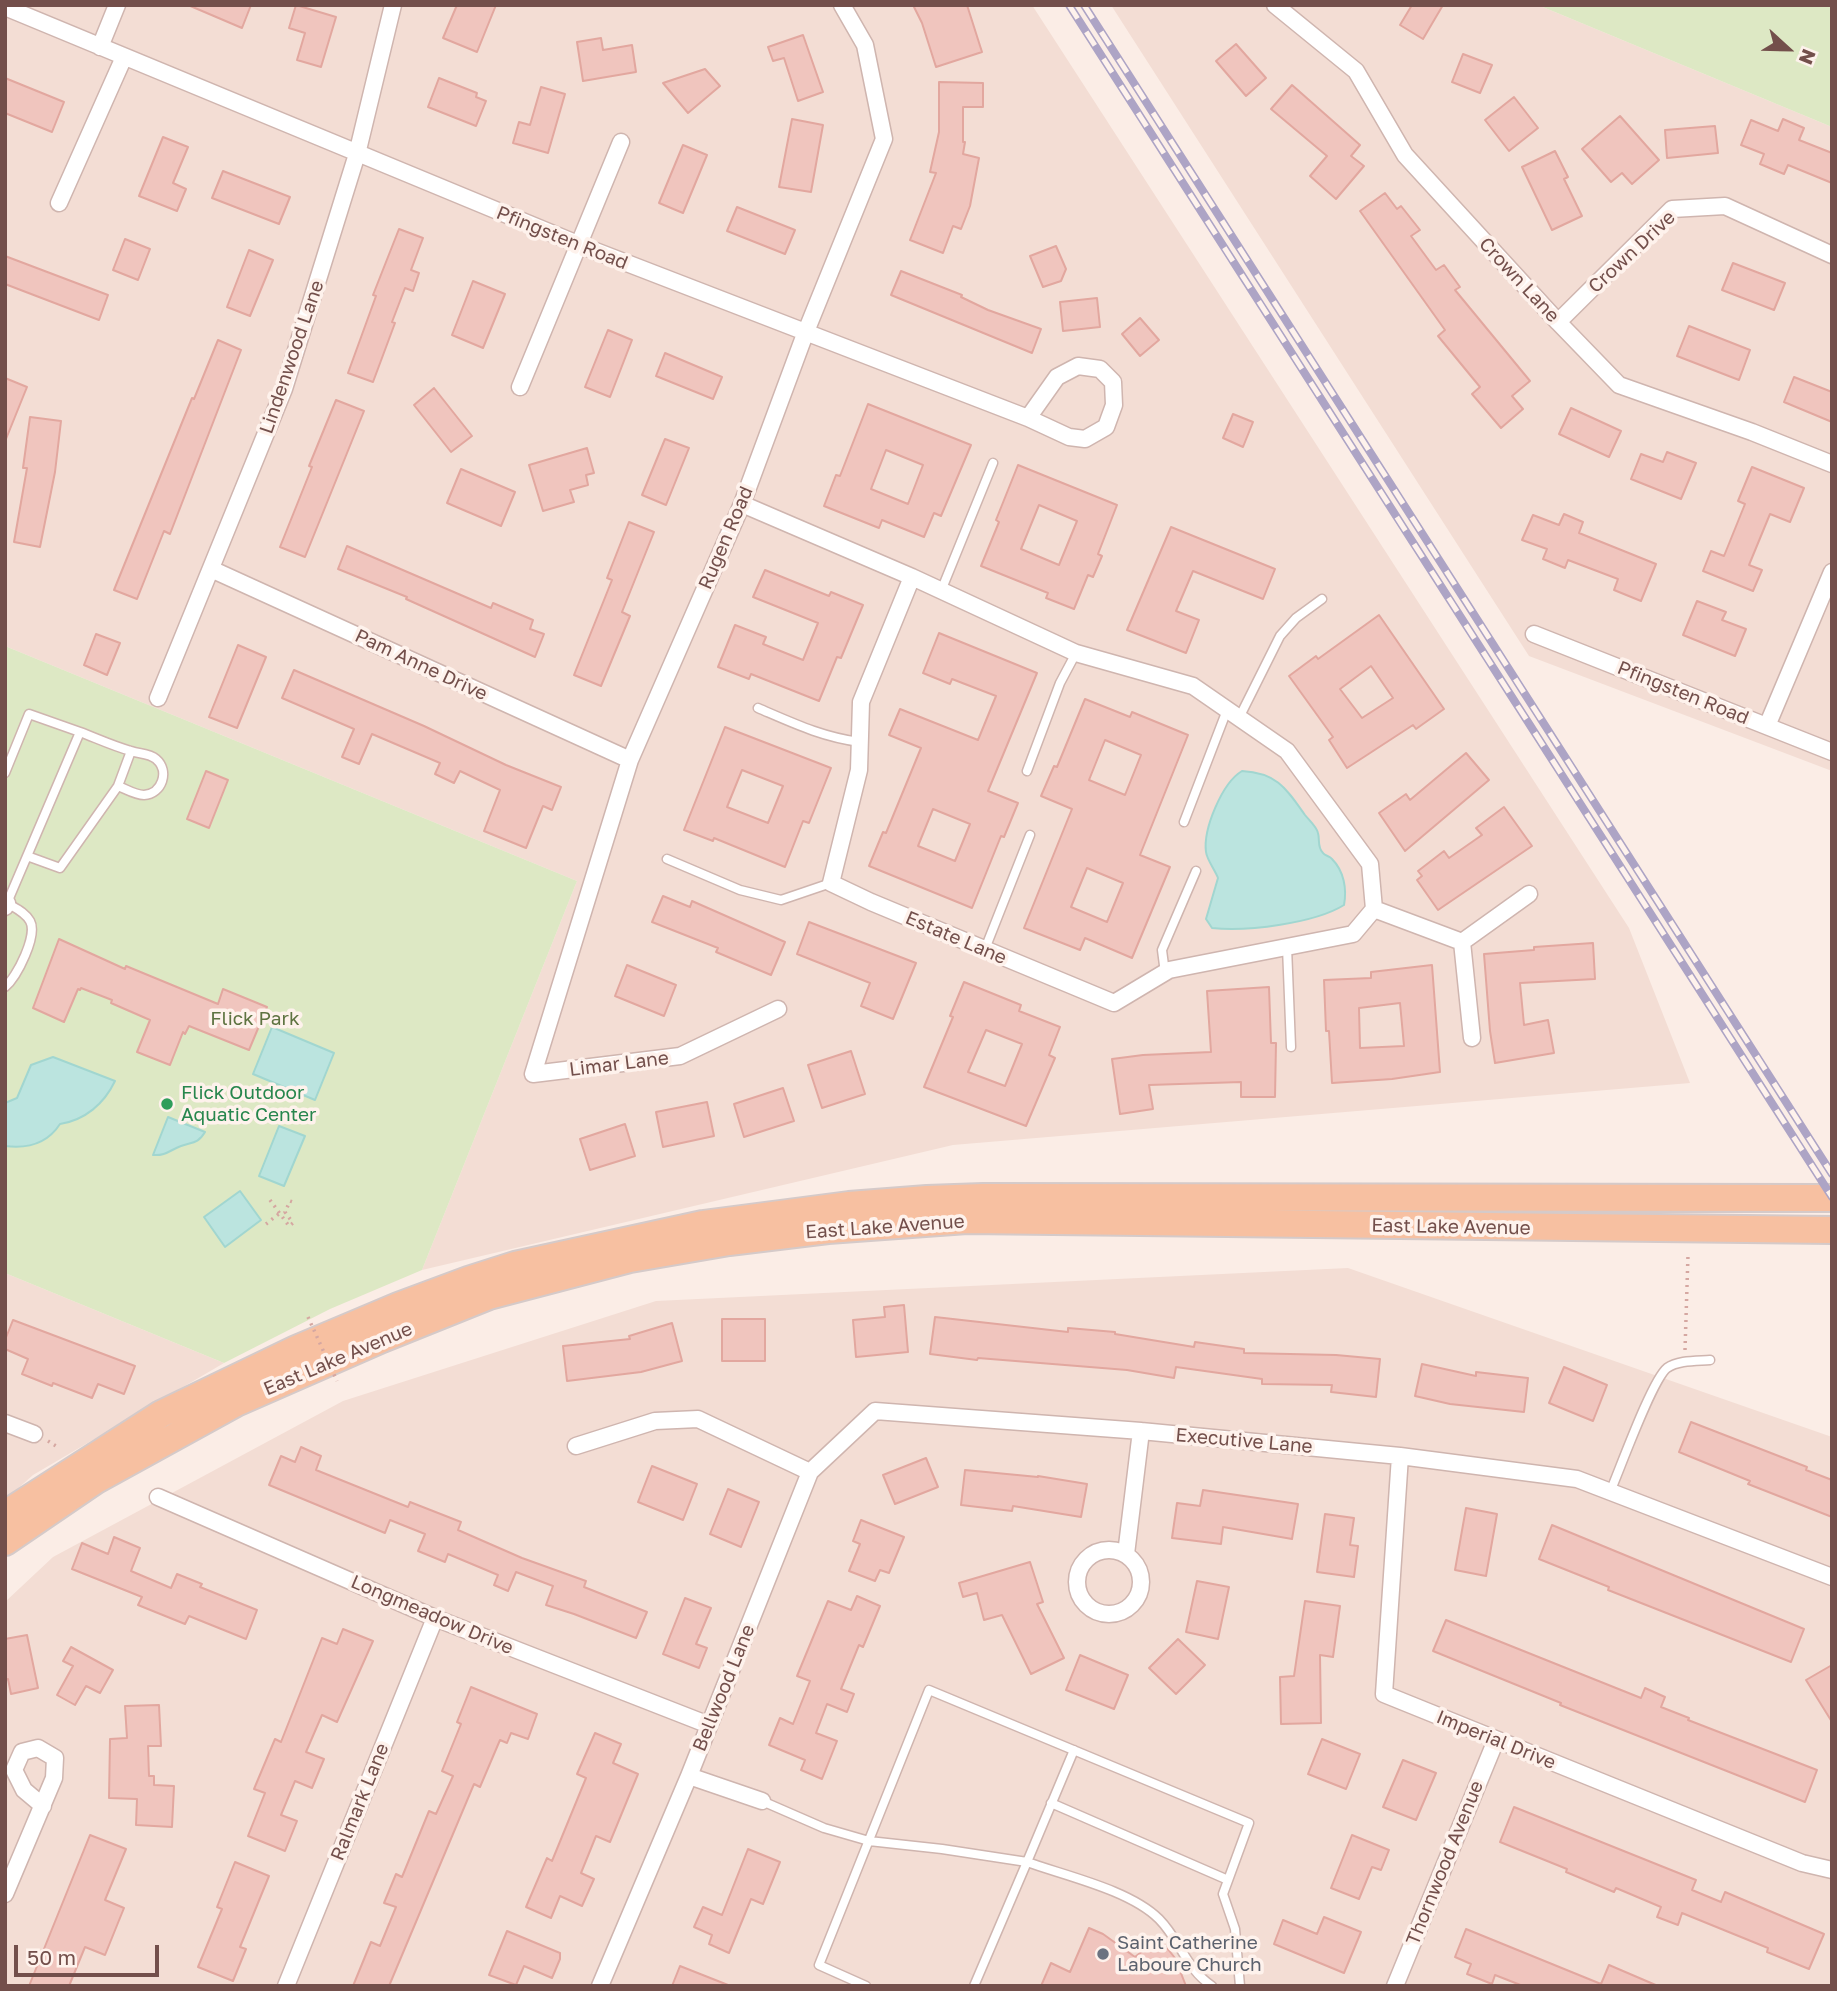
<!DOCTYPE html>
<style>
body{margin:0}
#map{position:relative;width:1837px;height:1991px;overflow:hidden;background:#fbede6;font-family:"Golos Text",sans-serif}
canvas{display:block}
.frame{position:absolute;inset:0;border:7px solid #734f4b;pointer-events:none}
.north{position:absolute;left:1753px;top:14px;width:70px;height:70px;-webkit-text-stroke:5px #fef2ec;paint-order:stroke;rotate:112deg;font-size:19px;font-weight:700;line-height:28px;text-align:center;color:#734f4b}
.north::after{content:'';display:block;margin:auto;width:24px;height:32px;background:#734f4b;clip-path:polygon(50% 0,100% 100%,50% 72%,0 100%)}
.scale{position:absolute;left:14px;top:1945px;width:145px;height:32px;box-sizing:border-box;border:4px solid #734f4b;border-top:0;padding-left:9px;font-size:21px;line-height:24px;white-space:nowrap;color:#734f4b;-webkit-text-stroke:5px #fef2ec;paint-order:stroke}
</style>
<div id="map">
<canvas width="1837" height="1991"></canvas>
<div class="frame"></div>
<div class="north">N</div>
<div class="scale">50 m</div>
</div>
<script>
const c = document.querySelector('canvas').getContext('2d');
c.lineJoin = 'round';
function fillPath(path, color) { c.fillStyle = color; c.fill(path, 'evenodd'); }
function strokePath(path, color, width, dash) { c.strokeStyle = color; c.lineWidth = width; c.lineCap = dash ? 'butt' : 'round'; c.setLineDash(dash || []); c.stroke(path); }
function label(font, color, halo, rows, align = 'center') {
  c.font = font + ' "Golos Text",sans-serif'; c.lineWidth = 7; c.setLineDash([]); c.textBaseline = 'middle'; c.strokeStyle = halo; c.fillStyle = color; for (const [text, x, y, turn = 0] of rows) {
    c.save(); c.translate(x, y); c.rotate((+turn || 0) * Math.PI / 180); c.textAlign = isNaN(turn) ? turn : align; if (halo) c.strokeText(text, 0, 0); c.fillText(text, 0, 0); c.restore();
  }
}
const residential = new Path2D(`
 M5,5H1032L1629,928L1690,1083L953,1145L422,1270L577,881L5,646Z
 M1111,5H1538L1832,127V771L1529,656Z
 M1348,1268L1832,1437V1986H5V1602L53,1557L343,1401L656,1301Z
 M5,1273L224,1363L33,1475L5,1500Z`);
const green = new Path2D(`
 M1538,5H1832V127Z
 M5,646L577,881L422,1270L330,1309L224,1363L5,1273Z`);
const water = new Path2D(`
 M1242,771C1277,773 1286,788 1305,815C1309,820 1317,827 1318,833C1320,840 1317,847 1323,853C1325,856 1330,856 1332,859C1344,871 1347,889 1344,905C1315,923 1247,932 1212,928L1206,919L1218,878C1215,870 1207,860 1206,852C1203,829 1222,783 1242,771Z
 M272,1027L334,1053L315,1100L253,1074Z
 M53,1057L115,1081C104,1104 85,1120 60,1124C47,1144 28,1149 5,1146V1103L17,1098L31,1065Z
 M168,1117L205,1132C198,1144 192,1142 181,1146C170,1150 166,1156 153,1155Z
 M279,1126L305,1136L284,1186L259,1176Z
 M240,1191L261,1220L225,1247L204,1217Z`);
const building = new Path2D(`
 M188,5H251L242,28Z
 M296,5L336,17L321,67L297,60L305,33L289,28Z
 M457,5H496L477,52L443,38Z
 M913,5H967L982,52L936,67L922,23Z
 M1412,5H1443L1423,39L1400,25Z
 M803,35L823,92L798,101L784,58L773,61L768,47Z
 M601,38L603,50L632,45L636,72L583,81L577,42Z
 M1236,44L1266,78L1246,96L1216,61Z
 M1463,54L1492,65L1480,93L1452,82Z
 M705,69L720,86L688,113L663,83Z
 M5,78L64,102L52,132L5,113Z
 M439,78L477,93L476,97L486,101L476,126L428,107Z
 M939,82L983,83V107H963V142H965L963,154L979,158L970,206L961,229L953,226L943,253L910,240L936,173L930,172L939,132Z
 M1292,85L1360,145L1351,156L1364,166L1336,199L1310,176L1327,156L1271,109Z
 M541,87L565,94L548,153L513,143L519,122L530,125Z
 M1514,97L1538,128L1509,151L1485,120Z
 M1620,116L1659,160L1632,184L1622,173L1611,182L1582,149Z
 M792,119L823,125L811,192L779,187Z
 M1783,119L1804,128L1799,140L1832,153V183L1788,165L1784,174L1760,164L1764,154L1741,145L1751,120L1778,131Z
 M1715,126L1718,153L1667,158L1665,130Z
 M163,137L188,147L173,183L186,189L177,211L139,196Z
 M683,145L707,155L683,213L659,203Z
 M1555,151L1568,177L1564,179L1582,216L1552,230L1522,167Z
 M223,171L290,197L279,224L212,198Z
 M1385,193L1397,209L1401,206L1420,230L1411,236L1436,270L1444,265L1460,287L1455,290L1530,381L1512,396L1523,409L1501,428L1472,394L1480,387L1438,336L1445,330L1360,211Z
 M737,207L795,230L785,254L727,231Z
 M399,229L423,238L411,270L419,273L413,291L405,288L392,322L395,323L373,382L348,373L376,296L373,295Z
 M125,239L150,249L138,280L113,270Z
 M1056,246L1066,269L1061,281L1043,287L1030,256Z
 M249,250L273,260L250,316L227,307Z
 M5,256L108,295L99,320L5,284Z
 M1733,263L1785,283L1774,310L1722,290Z
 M901,271L962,295L961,297L988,310L1041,329L1032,353L891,295Z
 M473,281L505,294L483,348L452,335Z
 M1097,298L1100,327L1063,331L1060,302Z
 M1140,318L1159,340L1140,356L1122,334Z
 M1689,326L1750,350L1739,380L1677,356Z
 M608,330L632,340L610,397L585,387Z
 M218,340L241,350L170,534L164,531L137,599L114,590L192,398L194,399Z
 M665,353L722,377L713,399L656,376Z
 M1794,377L1832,392V422L1784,402Z
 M5,378L27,387L6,439H5Z
 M434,388L472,436L451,452L414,405Z
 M336,400L364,411L305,557L280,547L312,467L309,466Z
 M868,404L971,445L941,516L934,513L924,537L882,520L879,528L824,506L836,475L840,476ZM886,450L923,465L908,504L871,489Z
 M1571,408L1621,431L1609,457L1559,434Z
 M1233,414L1253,422L1243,447L1223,438Z
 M30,417L61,421L55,472L40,547L14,542L27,468H23Z
 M665,439L689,448L666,505L642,495Z
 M587,448L594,473L586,475L588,485L570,490L574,502L543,511L529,465Z
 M1667,452L1696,463L1681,499L1631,479L1641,454L1663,462Z
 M1018,465L1117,505L1098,554L1102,556L1093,577L1088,575L1074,609L1046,598L1048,593L981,566L999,522L996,520ZM1039,505L1077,521L1059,565L1021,549Z
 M1752,467L1804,488L1790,522L1770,514L1749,565L1762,570L1753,591L1703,571L1711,551L1724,556L1745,504L1738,501Z
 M461,469L515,492L501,526L447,503Z
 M1564,514L1583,522L1579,533L1656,564L1641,601L1614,590L1618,579L1568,560L1565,568L1543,559L1547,549L1522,540L1533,515L1559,525Z
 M629,522L654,532L622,612L630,616L601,686L574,675L612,580L607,578Z
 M1171,527L1275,569L1263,599L1193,571L1176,611L1199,620L1186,653L1127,630Z
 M347,546L491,608L493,603L533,620L530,629L544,634L535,657L406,599L407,597L338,569Z
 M765,570L829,596L831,592L863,605L841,658L837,657L819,701L751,674L749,679L718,667L735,625L766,637L763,644L803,660L818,623L753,597Z
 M1697,601L1726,612L1722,620L1746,629L1735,656L1683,635Z
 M1379,615L1444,709L1416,729L1413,725L1347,768L1329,740L1333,737L1289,676L1316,656L1318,659ZM1371,666L1393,698L1362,718L1340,689Z
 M939,633L1037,673L988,791L1018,803L1004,837L1001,836L972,908L869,866L883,832L886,833L921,748L889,735L900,709L978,740L996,696L952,679L950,684L923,673ZM933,809L970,824L955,861L918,846Z
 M96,634L120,643L107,675L84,665Z
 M238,645L266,657L237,728L209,717Z
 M294,670L424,726L506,765L561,787L552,810L543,806L526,848L484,831L500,790L460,771L454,783L435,774L440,763L372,734L359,764L342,757L354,729L282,698Z
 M1085,699L1130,717L1132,712L1188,735L1140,855L1170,867L1132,958L1085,938L1080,950L1024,928L1072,809L1041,796L1054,766L1057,767ZM1105,740L1141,755L1125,795L1089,780ZM1087,868L1123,883L1107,922L1071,907Z
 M725,727L831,768L809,823L803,821L785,867L714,838L713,841L684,830ZM742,770L783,786L768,823L727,807Z
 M1466,753L1489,780L1405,851L1379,813L1406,794L1410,800Z
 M206,771L228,780L209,828L187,819Z
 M1504,807L1532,846L1438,910L1417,880L1422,876L1418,871L1444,851L1449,858L1482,835L1476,828Z
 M663,896L690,907L692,901L785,942L771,975L716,952L718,948L652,922Z
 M809,922L916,963L893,1019L861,1006L870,983L797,954Z
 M59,939L125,969L126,966L218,1004L223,989L267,1007L249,1050L189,1026L185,1034L183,1032L170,1065L137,1052L150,1020L111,1003L112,1000L81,988L80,990L78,989L64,1022L33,1008Z
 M1593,943L1595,979L1520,983L1524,1025L1548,1020L1554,1053L1495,1063L1490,1031L1484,954L1534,950V947Z
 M627,965L676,985L664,1016L615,996Z
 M1432,965L1440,1072L1392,1079L1332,1083L1329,1031H1326L1324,980L1371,978V972ZM1400,1003L1404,1046L1360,1048L1359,1008Z
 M964,982L1021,1005L1019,1011L1060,1027L1049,1055L1055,1058L1026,1126L924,1087L953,1017L950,1016ZM986,1030L1022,1044L1005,1086L968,1072Z
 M1269,987L1271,1043H1276L1275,1097H1241V1082L1149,1085L1153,1109L1120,1114L1112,1059L1143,1055L1211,1052L1207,991Z
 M851,1051L865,1094L822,1108L808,1065Z
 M783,1088L794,1121L744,1137L734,1104Z
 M707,1102L714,1136L663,1147L656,1112Z
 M625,1124L635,1156L590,1170L580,1139Z
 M904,1305L908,1352L856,1357L853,1320L885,1317L884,1307Z
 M935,1317L1068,1332V1328L1115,1332V1334L1194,1347L1195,1342L1244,1349V1353L1336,1355L1380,1359L1376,1397L1331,1392L1332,1385L1262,1384V1379L1176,1367L1174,1378L1127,1370L978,1358L977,1360L930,1354Z
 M722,1319H765V1361H722Z
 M13,1320L135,1366L124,1394L98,1384L92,1398L53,1383L52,1386L22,1374L28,1359L5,1349V1340Z
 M672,1323L682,1361L641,1372L567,1381L563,1346L630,1339L629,1336Z
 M1422,1364L1476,1376V1372L1528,1378L1524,1412L1450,1404L1415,1396Z
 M1564,1367L1607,1385L1593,1421L1549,1403Z
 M1691,1422L1807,1467L1806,1470L1832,1480V1517L1748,1484L1750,1481L1679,1452Z
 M301,1447L321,1456L316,1470L408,1507L410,1502L461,1522L458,1530L522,1558L586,1581L584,1587L647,1612L636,1638L574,1614L546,1605L553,1586L516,1572L508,1591L494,1585L498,1575L448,1554L445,1562L418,1551L425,1534L390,1520L385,1533L269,1485L281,1456L295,1462Z
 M926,1458L938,1487L895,1504L883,1475Z
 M652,1466L697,1484L683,1520L638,1502Z
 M965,1470L1038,1477V1476L1087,1484L1081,1517L1013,1506L1012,1511L961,1505Z
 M728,1489L759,1502L741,1547L710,1534Z
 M1203,1490L1298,1504L1292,1539L1223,1527L1221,1544L1172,1538L1177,1503L1200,1506Z
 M1466,1508L1497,1514L1486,1576L1455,1570Z
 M1325,1514L1354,1518L1350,1545L1358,1546L1354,1577L1317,1572Z
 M861,1520L904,1537L889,1573L880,1570L875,1581L849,1571L860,1544L853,1541Z
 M1552,1525L1804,1629L1791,1662L1608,1590L1609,1587L1539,1559Z
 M114,1537L140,1548L131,1571L171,1588L177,1574L202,1584L200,1587L257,1610L246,1639L189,1616L185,1624L138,1605L142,1597L72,1569L82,1543L108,1554Z
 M1030,1562L1043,1602L1037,1604L1064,1658L1031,1674L1002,1615L984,1620L977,1593L963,1597L959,1583Z
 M1197,1581L1229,1587L1218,1639L1186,1632Z
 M857,1596L880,1606L863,1647L859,1645L841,1689L854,1694L847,1712L827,1704L816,1733L837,1741L822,1779L801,1770L805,1760L769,1745L780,1718L793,1724L810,1681L797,1676L828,1601L851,1610Z
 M685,1598L711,1608L696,1644L707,1648L699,1668L663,1654Z
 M1305,1601L1340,1606L1333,1657L1320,1655L1321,1723L1281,1724L1280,1677L1294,1676Z
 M1446,1620L1641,1698L1645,1688L1665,1697L1661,1707L1689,1718L1688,1720L1817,1770L1805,1802L1560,1705L1561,1703L1433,1651Z
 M343,1629L373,1641L337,1722L322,1715L306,1752L324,1759L312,1788L295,1781L281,1815L297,1821L285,1851L248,1836L265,1793L254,1789L275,1739L281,1742L322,1638L337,1644Z
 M27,1635L38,1688L11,1694L8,1679L5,1680V1639Z
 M1178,1639L1205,1665L1176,1694L1149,1668Z
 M71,1647L113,1670L100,1693L86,1686L75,1705L57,1695L73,1666L63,1661Z
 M1080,1655L1128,1675L1114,1709L1066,1690Z
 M1832,1665V1722L1806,1680Z
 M471,1687L537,1714L528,1739L511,1733L507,1743L500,1740L480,1787L474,1784L389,1986H353L371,1942L380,1946L396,1907L384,1903L396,1874L402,1877L429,1811L436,1814L453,1776L442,1771L461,1724L457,1722Z
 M159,1705L161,1746H148L149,1776H154V1785L174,1786L172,1827L136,1825L137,1799L109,1798L110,1739L127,1738L125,1706Z
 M595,1733L621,1744L613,1763L638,1774L610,1842L596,1836L581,1873L594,1879L582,1906L560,1896L551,1918L526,1907L547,1858L552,1861L586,1778L577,1774Z
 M1322,1739L1360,1754L1346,1789L1308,1774Z
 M1403,1760L1436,1773L1416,1820L1383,1807Z
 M1514,1807L1696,1880L1692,1890L1721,1902L1725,1892L1824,1934L1809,1969L1767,1952L1768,1948L1682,1913L1678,1925L1657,1917L1661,1907L1616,1888L1614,1892L1566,1872L1567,1869L1500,1842Z
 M90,1835L126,1849L105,1900L124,1908L105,1955L85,1947L69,1986H29Z
 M1352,1835L1389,1850L1381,1870L1372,1867L1359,1899L1331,1888Z
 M748,1849L780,1862L763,1904L751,1899L729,1953L709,1944L712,1935L694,1927L703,1907L722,1915Z
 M235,1862L269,1876L240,1947L246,1949L233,1981L198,1967L222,1909L217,1907Z
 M1324,1917L1361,1932L1344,1973L1274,1944L1283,1920L1317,1934Z
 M1089,1928L1103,1934L1135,1957L1159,1938L1175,1958L1186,1986H1041L1051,1963L1070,1972Z
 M1466,1929L1601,1984L1609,1965L1658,1986H1523L1495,1975L1492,1984L1467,1974L1471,1964L1455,1957Z
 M507,1931L560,1953V1959L552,1978L524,1966L516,1985L489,1975Z
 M680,1966L728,1985V1986H672Z`);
const path = new Path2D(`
 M270,1200L289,1226L293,1223L285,1212L290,1201L293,1202
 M266,1224L280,1213
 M1685,1350L1688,1255
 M48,1441L56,1446`);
const service = new Path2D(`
 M941,591L993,463
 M758,708C793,723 822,737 860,742
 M1239,718L1280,636L1296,618L1322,599
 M1027,771L1060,683L1076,653
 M5,773L29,714L80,732
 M1184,822L1227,710
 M27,856L60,868L118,786L131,751
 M667,859L740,890L781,900L831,883
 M1287,947L1291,1047
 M985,949L1030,835
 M1165,973L1162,950L1196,871
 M5,987C17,977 38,935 30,921C25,912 15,908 7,903L80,732C96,738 113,746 131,751C139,754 149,753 156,759C170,771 162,794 144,795C135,795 126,789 118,786
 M1610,1492C1620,1469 1652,1380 1667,1368C1678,1360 1697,1361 1710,1360
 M762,1801L824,1828L869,1841L942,1849L1027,1862L1074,1750
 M1051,1803L1228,1880
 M866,1986L819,1965L929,1690L1249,1823L1223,1894L1235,1929L1240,1986
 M974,1986L1027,1862C1066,1876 1130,1890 1159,1919C1180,1940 1186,1969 1212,1986`);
const minor = new Path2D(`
 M1275,5L1356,71L1405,155L1558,322L1619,385L1752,432L1832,464
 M5,7L580,245L1028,418L1069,437L1085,439L1106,427L1114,405L1113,382L1100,369L1078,366L1057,377L1028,418
 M100,47L117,5
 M59,203L124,57
 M1558,322L1672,209L1725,206L1832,255
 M520,387L621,142
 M742,504L912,577
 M211,569L630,760
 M912,577L1076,653L1193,686L1287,751L1370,864L1374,909L1353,934L1169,970L1114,1003L871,902L831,883L859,770L861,702Z
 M1534,634L1832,752
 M158,698L284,389L357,154L393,5
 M1767,726L1832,572
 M5,907L7,903
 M1374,909L1462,942L1529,894
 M1462,942L1472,1038
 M778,1009L680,1056L533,1074L630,760L742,504L805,334L884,139L865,45L842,5
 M5,1423L34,1434
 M576,1446L655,1421L698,1419L810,1472
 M1400,1456L1384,1694L1802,1863L1832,1870
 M158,1497L435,1618L709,1725
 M1077 1582a32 32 0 1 1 64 0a32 32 0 1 1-64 0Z
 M1126,1554L1141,1431
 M689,1776L762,1801
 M5,1894L54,1778L55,1758L38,1748L22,1752L14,1770L24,1790L43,1806
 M286,1986L435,1618
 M600,1986L689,1776L810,1472L875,1411L1141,1431L1400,1456L1577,1479L1832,1577
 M1395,1986L1496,1740`);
const primary = new Path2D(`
 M5,1514L161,1414L296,1349L398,1306L468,1280L515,1265L703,1224L849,1205L927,1199L983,1197L1832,1198
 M5,1542L96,1480L236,1403L382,1339L489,1296L630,1259L729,1242L828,1230L967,1220L1832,1230`);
const rail = new Path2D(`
 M1069,5L1832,1197
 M1084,5L1832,1174`);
const pathBridge = new Path2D(`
 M308,1317L337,1381`);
const markers = [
 [167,1104,7,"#2e9e5b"],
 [1103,1954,7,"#6b7280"]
];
const streetNames = [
 ["Pfingsten Road",562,238,22],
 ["Crown Drive",1632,252,-43],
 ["Crown Lane",1519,280,47],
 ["Lindenwood Lane",292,357,-71],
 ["Rugen Road",726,538,-67],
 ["Pam Anne Drive",421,665,25],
 ["Pfingsten Road",1683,693,22],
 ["Estate Lane",956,938,23],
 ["Limar Lane",619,1064,-7],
 ["East Lake Avenue",885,1227,-4],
 ["East Lake Avenue",1451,1227,1],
 ["East Lake Avenue",338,1359,-23],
 ["Executive Lane",1244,1441,5],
 ["Longmeadow Drive",432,1615,23],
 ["Bellwood Lane",724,1688,-68],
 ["Imperial Drive",1496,1740,22],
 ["Ralmark Lane",360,1802,-68],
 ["Thornwood Avenue",1445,1863,-68]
];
const parkNames = [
 ["Flick Park",255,1019]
];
const leisureNames = [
 ["Flick Outdoor",181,1093],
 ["Aquatic Center",181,1115]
];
const worshipNames = [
 ["Saint Catherine",1117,1943],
 ["Laboure Church",1117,1965]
];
fillPath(residential, '#f3ddd4');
fillPath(green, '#dde8c4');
fillPath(water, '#bbe4df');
strokePath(water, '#a1d6d0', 2);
fillPath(building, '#f0c5be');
strokePath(building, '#e2a79f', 2);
strokePath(service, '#cfb5af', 11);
strokePath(minor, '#cfb5af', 19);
strokePath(primary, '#d5cac9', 30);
strokePath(path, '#d5a7a1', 3.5, [2, 5]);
strokePath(service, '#fff', 8);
strokePath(minor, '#fff', 16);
strokePath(primary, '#f7c0a1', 26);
strokePath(rail, '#ada4c5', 8);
strokePath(rail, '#fef2ec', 5, [16]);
strokePath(pathBridge, '#d5a7a1', 3.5, [2, 5]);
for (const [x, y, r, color] of markers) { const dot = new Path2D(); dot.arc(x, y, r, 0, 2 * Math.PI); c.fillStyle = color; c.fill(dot); strokePath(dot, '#fef2ec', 2.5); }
label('19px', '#734f4b', '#fef2ec', streetNames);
label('19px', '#5e7341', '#fef2ec', parkNames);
label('19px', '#27864d', '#fef2ec', leisureNames, 'left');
label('19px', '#5b616d', '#fef2ec', worshipNames, 'left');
</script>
